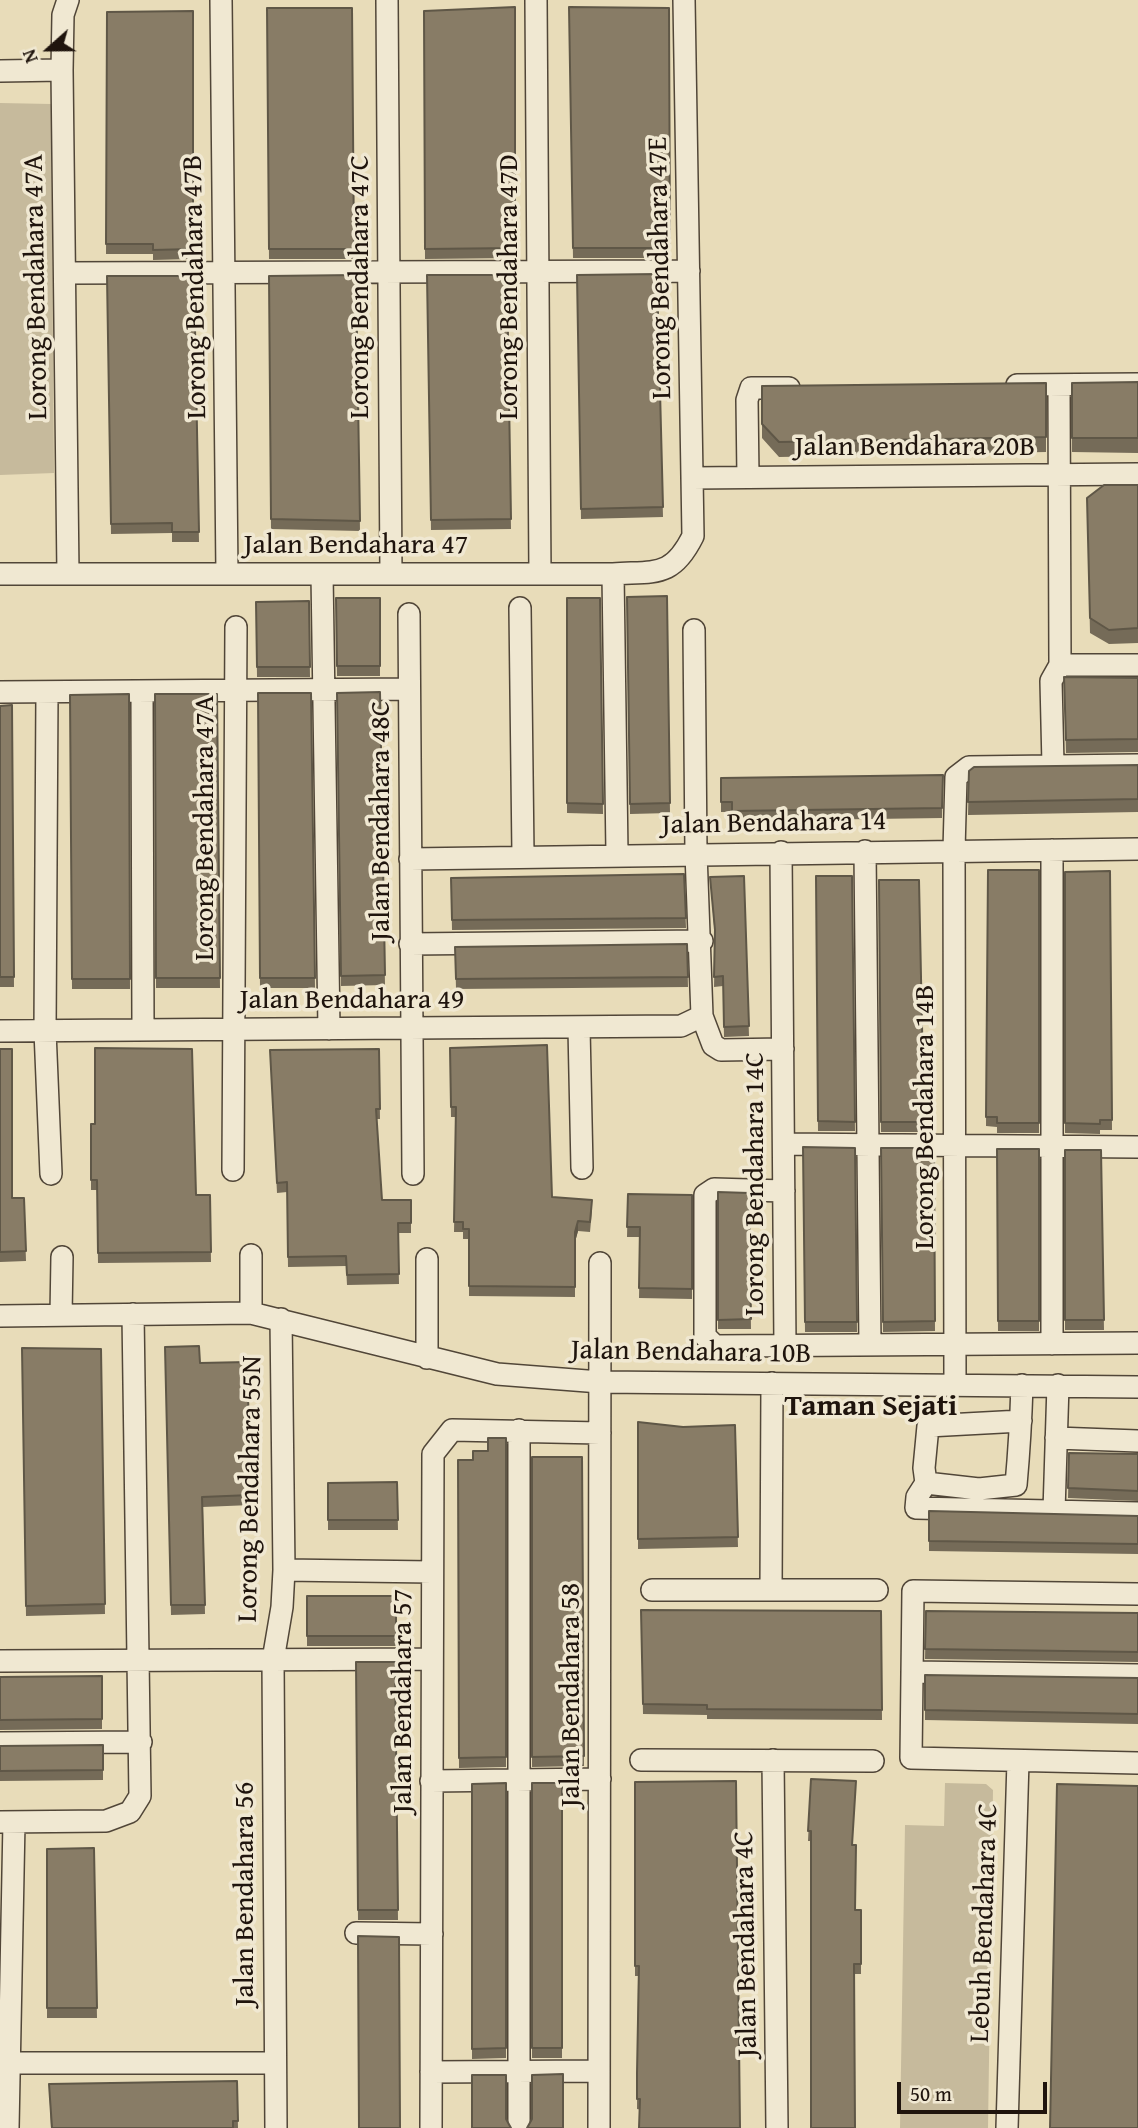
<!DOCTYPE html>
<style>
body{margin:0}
#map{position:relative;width:1138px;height:2128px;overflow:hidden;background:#e8dcb9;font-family:"Gentium Book Plus",serif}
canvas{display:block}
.north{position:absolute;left:14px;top:14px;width:70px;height:70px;-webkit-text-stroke:5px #f0e8d2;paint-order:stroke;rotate:249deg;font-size:19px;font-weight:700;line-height:28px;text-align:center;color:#1f140d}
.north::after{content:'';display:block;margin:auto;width:24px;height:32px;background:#1f140d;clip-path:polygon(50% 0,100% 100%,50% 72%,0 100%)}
.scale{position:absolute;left:897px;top:2082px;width:150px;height:32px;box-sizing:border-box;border:4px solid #1f140d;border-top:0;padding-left:9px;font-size:21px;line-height:24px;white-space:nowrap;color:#1f140d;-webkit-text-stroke:5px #f0e8d2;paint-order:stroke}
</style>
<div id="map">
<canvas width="1138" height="2128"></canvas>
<div class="north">N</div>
<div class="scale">50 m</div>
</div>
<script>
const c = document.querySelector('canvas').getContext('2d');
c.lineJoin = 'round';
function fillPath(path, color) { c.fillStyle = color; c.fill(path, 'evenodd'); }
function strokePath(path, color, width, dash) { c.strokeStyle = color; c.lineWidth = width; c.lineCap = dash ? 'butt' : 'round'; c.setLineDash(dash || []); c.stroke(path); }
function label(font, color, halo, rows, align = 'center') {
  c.font = font + ' "Gentium Book Plus",serif'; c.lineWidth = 7; c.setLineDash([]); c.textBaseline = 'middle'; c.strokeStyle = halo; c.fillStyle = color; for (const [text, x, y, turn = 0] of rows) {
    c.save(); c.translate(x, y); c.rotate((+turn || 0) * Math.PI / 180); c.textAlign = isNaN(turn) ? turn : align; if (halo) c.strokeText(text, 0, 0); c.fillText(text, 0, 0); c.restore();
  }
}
const green = new Path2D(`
 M0,103L51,104L54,473L0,475Z
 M945,1783L986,1784L993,1790L988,2128H900L905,1825L944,1826Z`);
const minor = new Path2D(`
 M221,0L227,574
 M387,0L391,574
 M536,0L540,574
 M0,71L62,70
 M65,273L689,271
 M1017,385L1138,384
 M1059,385L1060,665
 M748,477L747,400L751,388H789
 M692,478L1138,474
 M0,574H613C656,571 672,578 693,536L684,0
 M68,574L62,70L63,15L68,0
 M322,574L329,1029
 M613,574L617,854
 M520,608L523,855
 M409,614L413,1174
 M694,630L696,853L702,1016L713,1045L721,1050L783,1049
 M1060,665H1138
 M142,691L143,1030
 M0,692L409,689
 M47,692L45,1031L51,1174
 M1053,765L1051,681L1060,665
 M865,851L870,1345
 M781,852L785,1346
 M410,859L1138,849
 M410,944L702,941
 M579,1028L582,1168
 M0,1031L681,1026L702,1016
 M784,1144L1138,1147
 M233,1170L236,627
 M784,1191L714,1189L705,1195V1336L715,1346L1138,1343
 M251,1313V1255
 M61,1315L62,1257
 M0,1316L251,1313L497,1374L600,1382L1138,1387
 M1052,1344V850
 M427,1358V1259
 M955,1384L954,850L956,777L969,767L1138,765
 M1021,1421L928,1426L924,1468L926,1483L979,1489L1016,1485C1019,1452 1021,1418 1022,1385
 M519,1430V2128
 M1056,1438L1138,1441
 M926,1483L917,1497L916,1508L1138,1513
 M1054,1511L1058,1385
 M284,1570L432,1572
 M652,1590H877
 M771,1590L772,1383
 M1138,1594L913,1591L911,1758L1138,1763
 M0,1661L432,1659
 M912,1672L1138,1675
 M0,1743L141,1742
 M641,1760L873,1761
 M773,1760L777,2128
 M431,1781L600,1779
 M0,1822L106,1821L130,1812L140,1796L133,1314
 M356,1933L432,1934
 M10,2063H275
 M431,2072L599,2071
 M8,2128L14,1822
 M276,2128L273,1660L282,1607L284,1570L281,1319
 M431,2128L433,1454L452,1430L600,1433
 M599,2128L600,1263
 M1007,2128L1018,1761`);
const wall = new Path2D(`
 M515,7V258L425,259L424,11Z
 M569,7L669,8L670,258H573Z
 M267,8H352L354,259H269Z
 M193,11V259L153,260V254H106L107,12Z
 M657,274L663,517L581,519L577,275Z
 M356,275L360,531L271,529L269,276Z
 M427,275H507L511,529L431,530Z
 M107,276H194L199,542H172V533L111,534Z
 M1138,382V453L1072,452V383Z
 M1046,383V452L779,457L762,438V386Z
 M1138,485V643L1109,644L1090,633L1087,498Z
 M667,596L670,813L630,814L627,597Z
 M336,598H380V676H337Z
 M567,598H600L603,814L567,813Z
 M309,601L310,677H257L256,602Z
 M1064,677L1138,678V752L1066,753Z
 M380,692L385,985L341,986L337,693Z
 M258,693H311L315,988H260Z
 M129,694L130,989H72L70,695Z
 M155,694H217L220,988H156Z
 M12,705L14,987H0V706Z
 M1138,765V812L968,815L969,771Z
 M943,775L942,818L732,821V812H721V778Z
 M988,870H1039V1133H997V1127L986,1126Z
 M1110,871L1112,1130H1100V1134L1065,1133V872Z
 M684,874L686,928L452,930L451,878Z
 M744,876L749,1036L724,1037L723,986L714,987L715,938L710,877Z
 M816,876H852L855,1131H818Z
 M879,880H919L924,1132H881Z
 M687,944L688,987L456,989L455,947Z
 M450,1048L552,1197L592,1210L590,1232L578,1231L575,1242V1297L469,1296V1239H463V1232H454L456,1117H451Z
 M0,1049L12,1198H24L26,1261L0,1262Z
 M379,1049L380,1119H376L382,1200H411V1233H398L399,1284L347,1285L346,1266L288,1267L287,1192L277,1193L270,1050Z
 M91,1124L196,1195H210L211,1262L98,1263L97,1190H91Z
 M803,1147L855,1148L857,1332H805Z
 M881,1148H934L935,1331L883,1332Z
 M997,1149H1039V1331H998Z
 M1065,1150H1101L1104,1330H1065Z
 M718,1192L749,1193L751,1329H718Z
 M628,1194L692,1195V1299L639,1298L640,1237H627Z
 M165,1347L200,1363L247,1362L251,1505L203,1507L205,1614L171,1615Z
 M22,1348L101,1349L105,1614L26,1616Z
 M638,1422L683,1427L735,1425L738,1547L638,1549Z
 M506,1438V1767L459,1768L458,1460H473Z
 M1069,1453L1138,1454V1501L1068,1498Z
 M532,1457H582L584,1766L532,1767Z
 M397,1482L398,1530H328V1483Z
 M929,1511L1138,1516V1554L929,1551Z
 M307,1596H396V1646H307Z
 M641,1610L881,1611L882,1720L707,1719V1715L643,1714Z
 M926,1611L1138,1613V1662L925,1659Z
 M356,1662H395L398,1920H358Z
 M925,1675L1138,1678V1724L925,1720Z
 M102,1676V1729L0,1730V1677Z
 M103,1745V1780L0,1781V1746Z
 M811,1779L853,1845L855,1910H861V1974H854L811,1841H808Z
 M635,1782L740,2128L637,2109L638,1976H635Z
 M506,1783V2058L472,2059V1784Z
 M532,1783H562V2058H532Z
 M94,1848L97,2018H47V1849Z
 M237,2081L238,2128H51L49,2084Z`);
const shadedWall = new Path2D(`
 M578,1221V1231L575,1242V1232Z`);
const building = new Path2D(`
 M515,7V248L425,249L424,11Z
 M569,7L669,8L670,248H573Z
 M267,8H352L354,249H269Z
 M193,11V249L153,250V244H106L107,12Z
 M657,274L663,507L581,509L577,275Z
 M356,275L360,521L271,519L269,276Z
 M427,275H507L511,519L431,520Z
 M107,276H194L199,532H172V523L111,524Z
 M1138,382V438H1072V383Z
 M1046,383V437L779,442L762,424V386Z
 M1104,485H1138V628L1109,630L1090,618L1087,498Z
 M667,596L670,803L630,804L627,597Z
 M336,598H380V666H337Z
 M567,598H600L603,804L567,803Z
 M309,601L310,667H257L256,602Z
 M1064,677L1138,678V739L1066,740Z
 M380,692L385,975L341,976L337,693Z
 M258,693H311L315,978H260Z
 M129,694L130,979H72L70,695Z
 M155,694H217L220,978H156Z
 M12,705L14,977H0V706Z
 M1138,765V799L968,802L969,771L974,767Z
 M943,775L942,808L732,811V802H721V778Z
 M988,870H1039V1123H997V1117H986Z
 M1110,871L1112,1120H1100V1124L1065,1123V872Z
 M684,874L686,918L452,920L451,878Z
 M744,876L749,1026L724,1027L723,976L714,977L715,930L710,877Z
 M816,876H852L855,1122L818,1121Z
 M879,880H919L924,1122H881Z
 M687,944L688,977L456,979L455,947Z
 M547,1045L552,1197L592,1200L590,1222L578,1221L575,1232V1287L469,1286V1229H463V1222H454L456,1107H451L450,1048Z
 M95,1048L192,1049L196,1195H210L211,1252L98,1253L97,1180H91V1124H95Z
 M0,1049H12V1198H24L26,1251L0,1252Z
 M379,1049L380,1109H376L382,1200H411V1223H398L399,1274L347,1275L346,1256L288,1257L287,1182L277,1183L270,1050Z
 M803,1147L855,1148L857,1322H805Z
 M881,1148H934L935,1321L883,1322Z
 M997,1149H1039V1321H998Z
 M1065,1150H1101L1104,1320H1065Z
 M718,1192L749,1193L751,1319L718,1320Z
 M628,1194L692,1195V1289L639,1288L640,1227H627Z
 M199,1346L200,1363L247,1362L251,1495L202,1497L205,1605H171L165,1347Z
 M22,1348L101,1349L105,1604L26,1606Z
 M638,1422L683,1427L735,1425L738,1537L638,1539Z
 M488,1438H506V1757L459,1758L458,1460H473V1451H488Z
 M1069,1453L1138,1454V1491L1068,1488Z
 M532,1457H582L584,1756L532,1757Z
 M397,1482L398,1520H328V1483Z
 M929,1511L1138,1516V1544L929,1541Z
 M307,1596H396V1636H307Z
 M641,1610L881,1611L882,1710L707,1709V1705L643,1704Z
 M926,1611L1138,1613V1652L925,1649Z
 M356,1662H395L398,1910H358Z
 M925,1675L1138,1678V1714L925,1710Z
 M102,1676V1719L0,1720V1677Z
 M103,1745V1770L0,1771V1746Z
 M811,1779L856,1781L852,1845H856L855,1910H861V1964H854L855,2128H811V1831H808Z
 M736,1781L740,2128H639L640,2099H637V2073L639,1966H635V1782Z
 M506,1783V2048L472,2049V1784Z
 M532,1783H562V2048H532Z
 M1057,1784L1138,1786V2128H1050Z
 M94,1848L97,2008H47V1849Z
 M358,1936L399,1937L400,2128H359Z
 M563,2074V2128H527L532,2119V2075Z
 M472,2075H506V2119L511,2128H472Z
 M237,2081L238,2121H233V2128H52L49,2084Z`);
const streetNames = [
 ["Lorong Bendahara 47E",661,268,-91],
 ["Lorong Bendahara 47A",37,287,-91],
 ["Lorong Bendahara 47B",196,287,-91],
 ["Lorong Bendahara 47C",361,287,-90],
 ["Lorong Bendahara 47D",510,287,-90],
 ["Jalan Bendahara 20B",915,448],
 ["Jalan Bendahara 47",356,546],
 ["Jalan Bendahara 48C",382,821,-90],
 ["Jalan Bendahara 14",774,824,-1],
 ["Lorong Bendahara 47A",206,828,-90],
 ["Jalan Bendahara 49",352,1001],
 ["Lorong Bendahara 14B",926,1117,-90],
 ["Lorong Bendahara 14C",756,1184,-90],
 ["Jalan Bendahara 10B",691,1353,1],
 ["Lorong Bendahara 55N",251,1489,-89],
 ["Jalan Bendahara 58",572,1695,-90],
 ["Jalan Bendahara 57",404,1701,-90],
 ["Jalan Bendahara 56",246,1894,-90],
 ["Lebuh Bendahara 4C",985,1923,-88],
 ["Jalan Bendahara 4C",747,1944,-91]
];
const neighbourhoodNames = [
 ["Taman Sejati",871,1407]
];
fillPath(green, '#c6ba9c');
strokePath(minor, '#514638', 24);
strokePath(minor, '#f0e8d2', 21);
fillPath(wall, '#756b58');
fillPath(shadedWall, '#5f5747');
fillPath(building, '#887c66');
strokePath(building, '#5f5747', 2);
label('28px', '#1f140d', '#f0e8d2', streetNames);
label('bold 30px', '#1f140d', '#f0e8d2', neighbourhoodNames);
</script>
